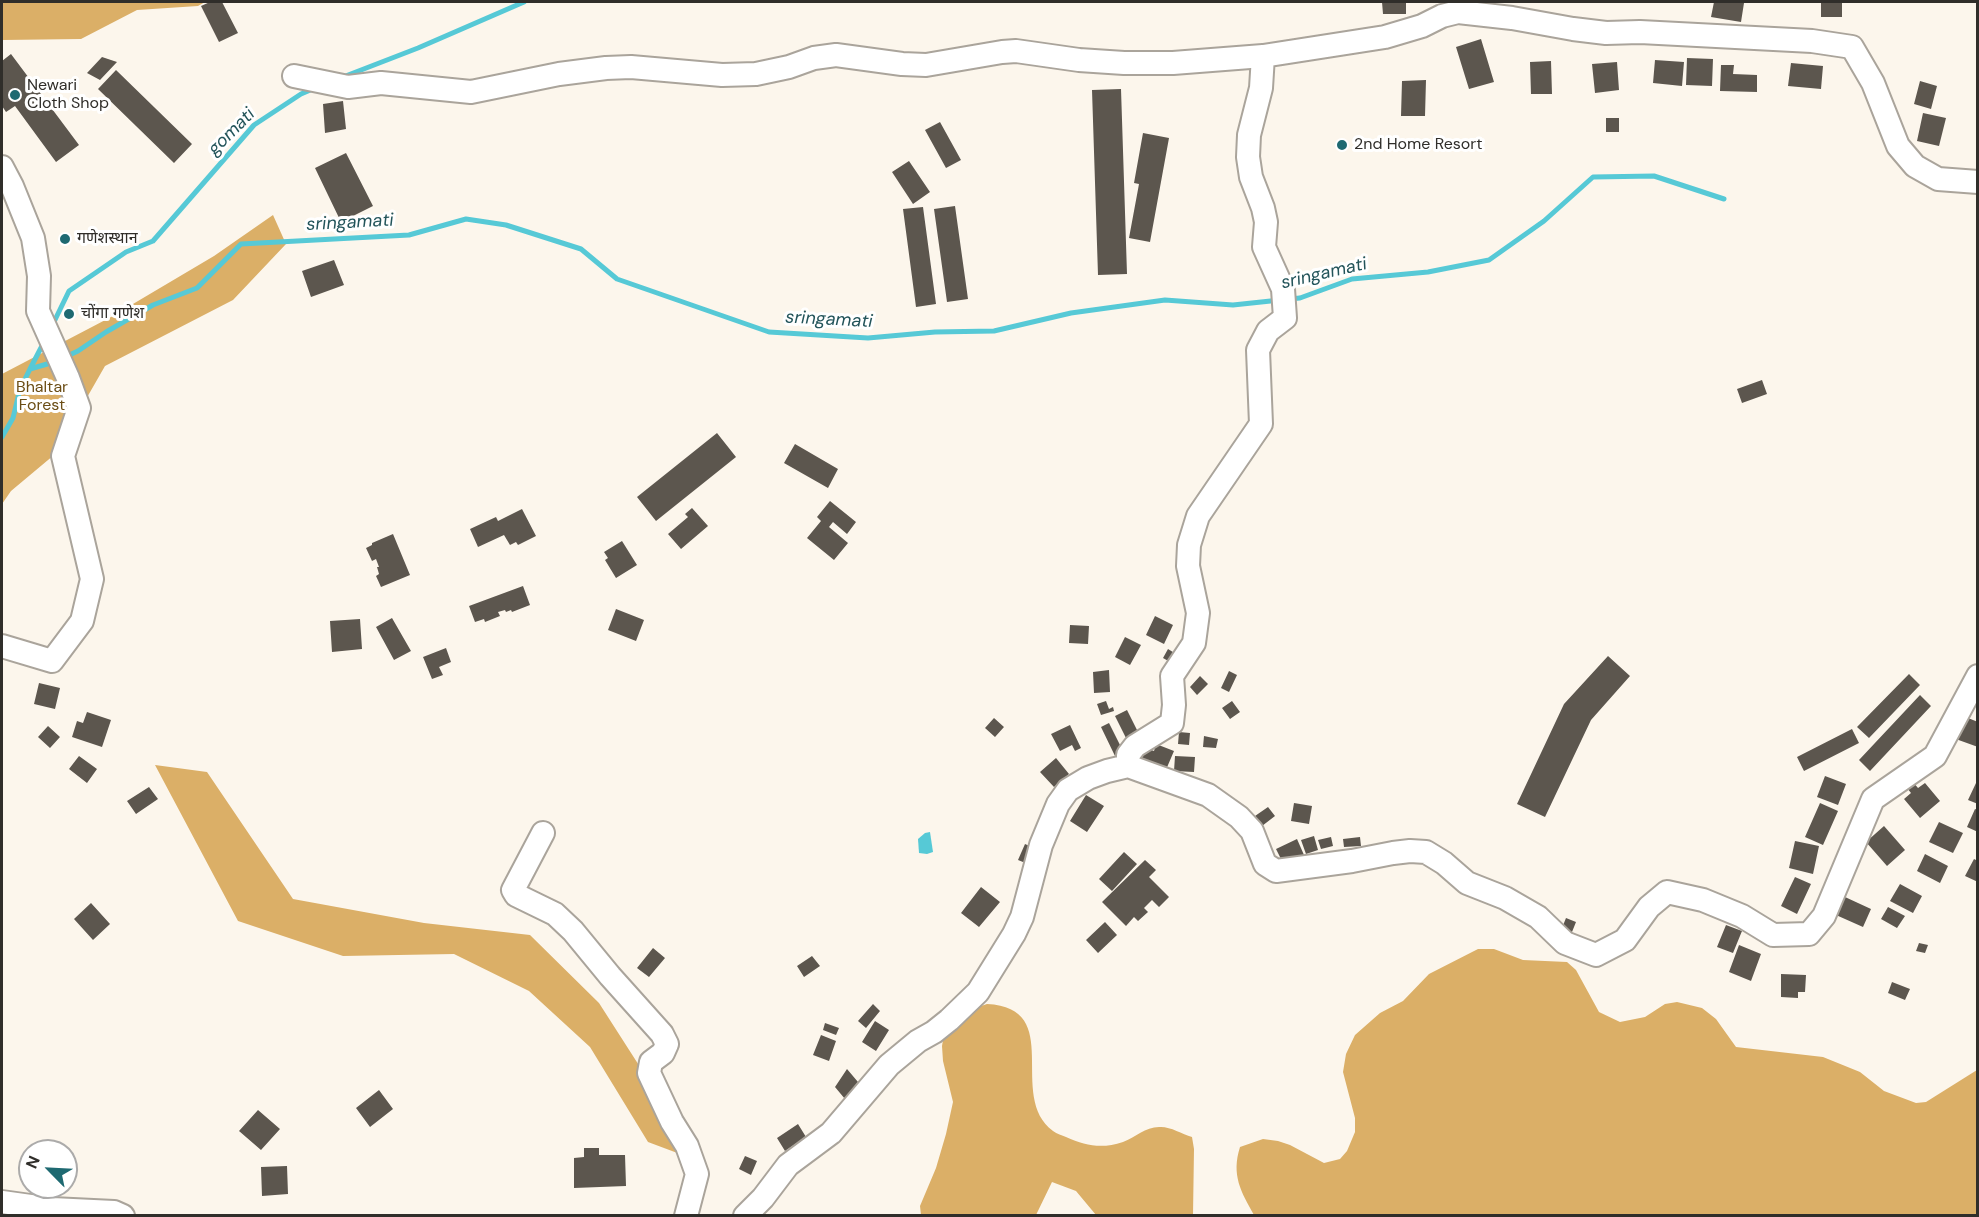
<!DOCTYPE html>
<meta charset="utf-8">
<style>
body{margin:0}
#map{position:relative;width:1979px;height:1217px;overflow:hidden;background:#fcf6ec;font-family:"DM Sans",sans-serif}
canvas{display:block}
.frame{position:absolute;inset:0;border:3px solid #302e2a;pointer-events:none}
.north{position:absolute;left:18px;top:1139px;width:60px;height:60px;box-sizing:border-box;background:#fff;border:2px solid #acabaa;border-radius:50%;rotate:294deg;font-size:16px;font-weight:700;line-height:24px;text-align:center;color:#302e2a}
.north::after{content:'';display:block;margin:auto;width:21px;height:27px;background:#1e6971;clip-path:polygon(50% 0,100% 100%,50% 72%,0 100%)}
</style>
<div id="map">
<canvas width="1979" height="1217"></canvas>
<div class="frame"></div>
<div class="north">N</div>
</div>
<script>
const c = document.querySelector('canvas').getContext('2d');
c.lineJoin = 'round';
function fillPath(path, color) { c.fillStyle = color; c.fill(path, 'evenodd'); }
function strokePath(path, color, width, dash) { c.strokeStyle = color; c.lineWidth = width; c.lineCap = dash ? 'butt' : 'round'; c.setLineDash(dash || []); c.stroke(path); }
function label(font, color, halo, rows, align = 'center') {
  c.font = font + ' "DM Sans","Noto Sans Devanagari",sans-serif'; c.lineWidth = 6; c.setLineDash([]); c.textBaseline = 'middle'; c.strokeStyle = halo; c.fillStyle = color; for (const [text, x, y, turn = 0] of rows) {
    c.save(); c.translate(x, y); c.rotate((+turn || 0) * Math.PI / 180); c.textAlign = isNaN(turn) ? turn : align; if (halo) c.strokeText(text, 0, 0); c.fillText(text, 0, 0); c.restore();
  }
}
const forest = new Path2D(`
 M2,2H205L198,6L137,10L81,39L3,40Z
 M273,215L286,244L233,300L105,366L54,455L11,491L2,504V374L111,317L214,256Z
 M155,765L207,772L293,899L424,923L530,935L599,1003L658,1095L680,1154L648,1142L590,1047L529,991L454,954L343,956L238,921Z
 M1478,949H1494L1523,960L1567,962L1576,970L1599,1012L1620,1022L1645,1017L1665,1004L1677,1002L1702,1008L1716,1019L1736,1047L1823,1057L1860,1072L1884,1091L1916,1103L1926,1102L1977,1070V1215H1254C1241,1192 1231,1175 1240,1147L1263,1139L1278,1141L1290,1145L1324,1163L1340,1159L1347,1151L1355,1132V1118L1343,1072L1346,1054L1355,1035L1380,1013L1403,1001L1429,974Z
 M987,1004C1066,1008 1006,1096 1053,1131C1057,1134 1062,1135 1066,1137C1086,1146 1102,1149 1123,1142C1136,1137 1146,1126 1161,1127C1171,1127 1182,1134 1192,1137L1194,1149L1193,1215H1096L1076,1191L1052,1182L1036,1215H921L920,1206L936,1168L946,1134L953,1102L943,1061L942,1046L944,1034L969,1010Z`);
const water = new Path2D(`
 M930,832L933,852L927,854L919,853L918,839L925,833Z`);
const stream = new Path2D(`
 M343,77L418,48L524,2
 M1289,299L1300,298L1352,279L1428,272L1489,260L1544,221L1593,177L1654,176L1724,199
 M52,326L69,291L126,252L153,241L254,125L301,94L315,88
 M65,357L78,351L106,332L153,305L197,288L241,244L409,235L466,219L506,225L581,249L617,279L769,332L868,338L935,332L994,331L1071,313L1165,300L1233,305L1280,300
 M30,369L45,340
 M2,437L13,418L20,389L30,369L54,362`);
const building = new Path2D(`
 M210,2H222L238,33L219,42L201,6Z
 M1382,2H1406V14H1383Z
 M1714,2L1744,3L1741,22L1711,17Z
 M1821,2H1842V17H1821Z
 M1481,39L1494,82L1469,89L1456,47Z
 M11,54L79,145L56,162L15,106L6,112L2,106V61Z
 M102,57L117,62L100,80L87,73Z
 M1687,58L1713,59L1712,86L1686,85Z
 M1655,60L1684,62L1682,86L1653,83Z
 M1551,61L1552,94H1531L1530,62Z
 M1617,62L1619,90L1595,93L1592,64Z
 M1791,63L1823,66L1821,89L1788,86Z
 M1721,65H1734L1733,74L1757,75V92L1720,91Z
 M116,70L192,144L174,163L98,89Z
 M1426,80L1425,116H1401L1402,81Z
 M1920,81L1937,86L1931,109L1914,104Z
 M1121,89L1127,274L1098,275L1092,90Z
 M343,101L346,129L325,133L323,104Z
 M1923,113L1946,118L1939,146L1917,141Z
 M1606,118H1619V132H1606Z
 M940,122L961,160L946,168L925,130Z
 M1143,133L1169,138L1150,242L1129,238L1139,184L1134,183Z
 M346,153L373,206L341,222L315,168Z
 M909,161L930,192L913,204L892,172Z
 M955,206L968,299L947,302L934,209Z
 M923,207L936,304L916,307L903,209Z
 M334,260L344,285L311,297L302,271Z
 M1762,380L1767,394L1742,403L1737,389Z
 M717,433L736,457L656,521L637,497Z
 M795,444L838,469L828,488L784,463Z
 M830,501L856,522L847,534L833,522L829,527L848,543L834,560L807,538L821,521L817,517Z
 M692,508L708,526L681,549L668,534L688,517L685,514Z
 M522,509L536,536L518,545L516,542L510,545L504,535L478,547L470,529L496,517L498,521Z
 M393,534L410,575L381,587L376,576L379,574L377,567H379L376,559L372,561L366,548L372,545V543Z
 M622,541L637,565L616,578L605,560L608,558L604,552Z
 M523,586L530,605L512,612L511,610L506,612L505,610L498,612L500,616L485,622L484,619L475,622L469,606Z
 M616,609L644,620L636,641L608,630Z
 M1155,616L1173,625L1164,644L1146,635Z
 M392,618L411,651L394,660L376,627Z
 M360,619L362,649L332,652L330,621Z
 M1070,625L1089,626L1088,644L1069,643Z
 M1125,637L1141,645L1130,665L1115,657Z
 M446,648L451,662L439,667L443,675L432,679L423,657Z
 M1168,649L1181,657L1177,666L1163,658Z
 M1608,656L1630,676L1591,720L1545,817L1517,804L1564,704Z
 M1109,670L1110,692L1094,693L1093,672Z
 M1229,671L1237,675L1229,692L1221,688Z
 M1909,674L1920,685L1869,738L1857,727Z
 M1200,676L1208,684L1197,695L1190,687Z
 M39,683L60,688L55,709L34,704Z
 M1920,695L1931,706L1870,771L1859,760Z
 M1106,701L1109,709L1113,707L1114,711L1101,715L1097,704Z
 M1232,701L1240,712L1230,719L1222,708Z
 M1127,710L1139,734L1127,740L1115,716Z
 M87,712L111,720L102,747L72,737L77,721L83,723Z
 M1963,716L1978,722V747L1953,738Z
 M994,718L1004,727L995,737L985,728Z
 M1109,723L1123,751L1115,756L1101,727Z
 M1070,725L1081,748L1075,751L1072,745L1060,751L1051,734Z
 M48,726L60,737L50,748L38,737Z
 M1852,729L1859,743L1804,771L1797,757Z
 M1179,732L1190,733L1189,745L1178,744Z
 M1204,736L1218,739L1216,748L1203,747Z
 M1156,744L1174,751L1165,772L1140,762L1146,748L1154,751Z
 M79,756L97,769L87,783L69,769Z
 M1175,756L1195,757L1194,772L1174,771Z
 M1056,758L1069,774L1054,787L1040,772Z
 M1825,776L1846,784L1838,805L1817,797Z
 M1913,782L1918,788L1925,783L1940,801L1920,818L1904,799L1911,793L1907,788Z
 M1976,783L1978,784V804L1968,800Z
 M149,787L158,799L136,814L127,801Z
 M1086,795L1104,806L1087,832L1070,821Z
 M1294,803L1312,806L1309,824L1291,821Z
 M1820,803L1838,811L1823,845L1805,837Z
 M1268,807L1275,816L1262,826L1255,816Z
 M1975,809L1978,810V832L1967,827Z
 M1939,822L1963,833L1953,853L1929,842Z
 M1884,826L1905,850L1887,866L1866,842Z
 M1314,836L1318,850L1306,854L1301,840Z
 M1331,837L1333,846L1321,849L1318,840Z
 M1360,837L1361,846L1344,847L1343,839Z
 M1297,839L1304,855L1284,865L1276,849Z
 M1795,841L1819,846L1813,874L1789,868Z
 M1025,844L1034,848L1028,864L1018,860Z
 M1124,852L1137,864L1112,891L1099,879Z
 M1925,854L1948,866L1940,883L1917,871Z
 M1974,859L1978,861V882L1965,876Z
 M1145,860L1156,870L1149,877L1169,897L1159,907L1152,900L1144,908L1148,912L1138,921L1134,917L1126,926L1102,902Z
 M1795,877L1811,884L1797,914L1781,906Z
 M1900,884L1922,896L1913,913L1890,901Z
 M981,887L1000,902L979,927L961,913Z
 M1845,897L1871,909L1863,927L1836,915Z
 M91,903L110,924L93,940L74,919Z
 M1888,907L1905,916L1897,928L1881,919Z
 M1566,918L1576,922L1572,932L1562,928Z
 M1105,922L1117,935L1098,953L1086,940Z
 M1726,925L1742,931L1733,953L1717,947Z
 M1919,943L1928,945L1925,953L1916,951Z
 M1739,945L1761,954L1751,981L1729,972Z
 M653,948L665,958L649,977L637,968Z
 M812,956L820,966L804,977L797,966Z
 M1781,974L1806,975L1805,992H1798V998L1781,997Z
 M1892,982L1910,989L1905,1000L1888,993Z
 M873,1004L880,1011L866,1028L858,1021Z
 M875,1021L889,1030L876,1051L862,1042Z
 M825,1023L839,1028L836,1035L823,1030Z
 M821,1035L836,1041L829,1061L813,1055Z
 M847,1069L858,1082L845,1099L835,1087Z
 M379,1090L393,1109L370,1127L356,1108Z
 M258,1110L280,1129L261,1150L239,1131Z
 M798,1124L806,1137L785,1151L777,1138Z
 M584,1148H599V1155H625L626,1186L574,1188V1158L584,1157Z
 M745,1156L757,1161L751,1175L739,1169Z
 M287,1166L288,1194L262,1196L261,1167Z`);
const minor = new Path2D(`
 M294,76L348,87L381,83L471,92L559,74L606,68L631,67L722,75L756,74L789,67L814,58L836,55L902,64L926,65L1002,52L1016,51L1079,60L1124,63H1173L1263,56L1385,37L1422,26L1442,16L1458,12L1512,18L1573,29L1606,33L1640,32L1812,41L1852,47L1873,83L1898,146L1915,166L1938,179L1978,182
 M2,167L12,186L33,238L39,276L38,311L68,378L79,408L63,456L92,579L82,621L52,661L2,646
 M1128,766V755L1135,746L1172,723L1174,705L1172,676L1194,643L1198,613L1188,566L1189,545L1198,516L1261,424L1258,350L1268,331L1285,318L1283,289L1264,247L1266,222L1263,208L1251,177L1248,157L1249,135L1261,88L1263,56
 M543,833L513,890L516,895L555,914L573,931L610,976L662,1034L667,1044L663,1053L651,1062L649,1073L672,1122L687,1146L697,1174L686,1216
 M2,1202L52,1209L114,1212L123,1216
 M745,1216L763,1198L788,1165L831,1133L889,1065L918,1041L934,1032L949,1020L978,992L1014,934L1022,917L1041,845L1058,804L1068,790L1088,778L1107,771L1128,766L1208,795L1239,817L1252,831L1265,864L1276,871L1352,861L1393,853L1410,851L1426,852L1444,863L1467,883L1505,898L1538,917L1565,943L1596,955L1625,940L1649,907L1667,892L1703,900L1742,916L1773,935L1809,934L1824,916L1873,799L1935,756L1978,676`);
const markers = [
 [15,95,6,"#1e6971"],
 [1342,145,6,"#1e6971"],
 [65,239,6,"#1e6971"],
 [69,314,6,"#1e6971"]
];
const poiNames = [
 ["Newari",27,86],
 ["Cloth Shop",27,104],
 ["2nd Home Resort",1354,145],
 ["गणेशस्थान",77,239],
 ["चोंगा गणेश",81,314]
];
const parkNames = [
 ["Bhaltar",42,388],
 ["Forest",42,406]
];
const waterNames = [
 ["gomati",232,132,-45],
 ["sringamati",350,223,-3],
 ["sringamati",1324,274,-13],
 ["sringamati",829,320,3]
];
fillPath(forest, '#dbaf67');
fillPath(water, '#56c9d6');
strokePath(stream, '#56c9d6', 5);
fillPath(building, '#5c564e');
strokePath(minor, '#aaa49b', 26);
strokePath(minor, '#fff', 22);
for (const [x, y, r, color] of markers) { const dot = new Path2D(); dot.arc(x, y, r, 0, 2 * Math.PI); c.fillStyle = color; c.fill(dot); strokePath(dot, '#fff', 2); }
label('16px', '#302e2a', '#fff', poiNames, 'left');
label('16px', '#6b4d15', '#fff', parkNames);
label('italic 18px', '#23545a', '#fff', waterNames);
</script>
